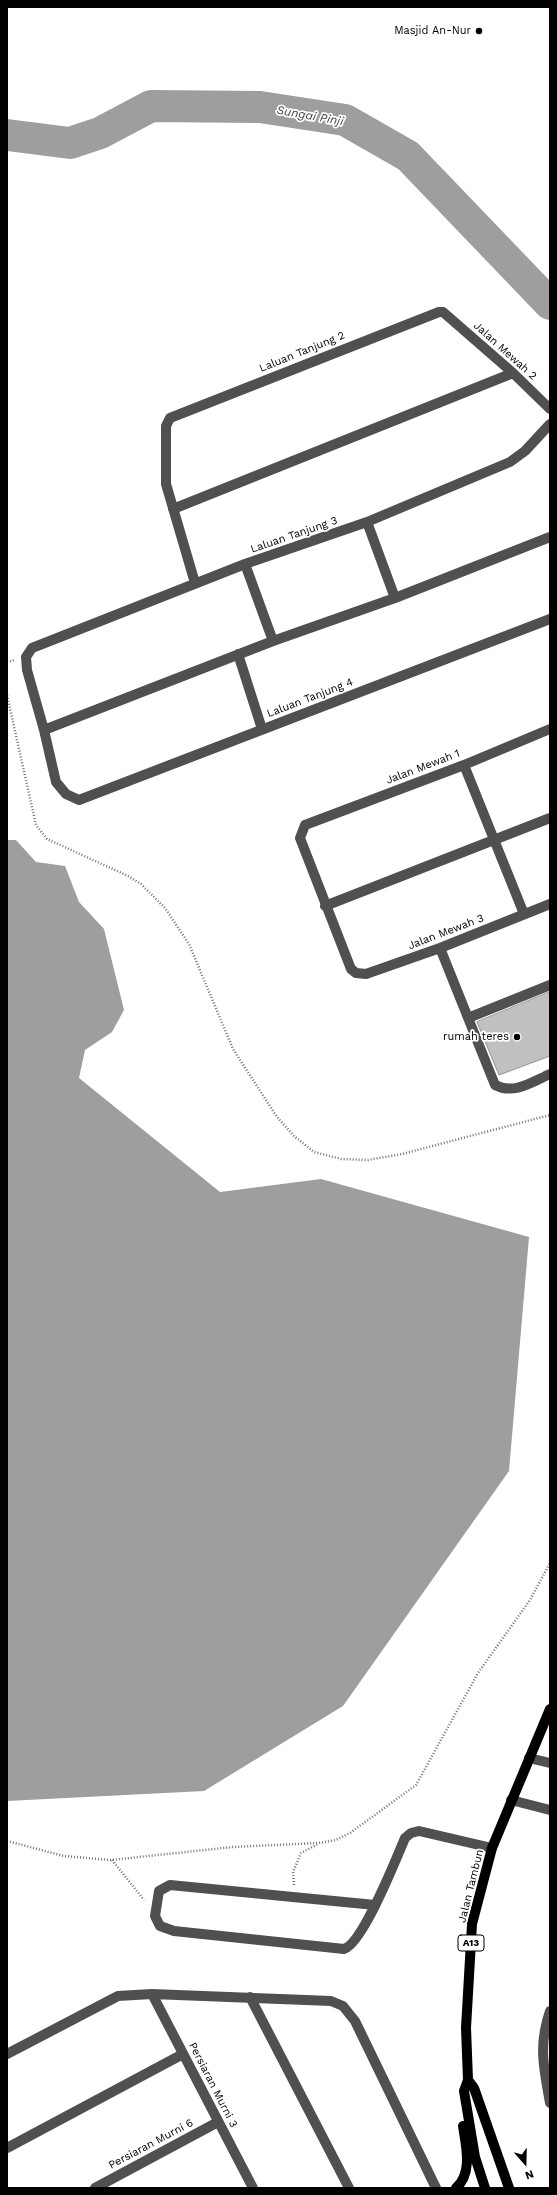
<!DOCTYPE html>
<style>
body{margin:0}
#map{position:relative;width:557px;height:2195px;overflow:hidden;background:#fff;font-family:"Work Sans",sans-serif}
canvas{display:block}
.frame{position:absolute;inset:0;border:8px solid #000;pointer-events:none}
.north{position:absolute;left:505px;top:2143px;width:40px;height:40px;-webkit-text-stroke:3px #fff;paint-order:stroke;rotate:160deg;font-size:11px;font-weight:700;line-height:16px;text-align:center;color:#000}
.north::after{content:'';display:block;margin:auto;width:14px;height:18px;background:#000;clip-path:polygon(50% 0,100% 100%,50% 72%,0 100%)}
</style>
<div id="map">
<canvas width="557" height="2195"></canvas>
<div class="frame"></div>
<div class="north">N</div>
</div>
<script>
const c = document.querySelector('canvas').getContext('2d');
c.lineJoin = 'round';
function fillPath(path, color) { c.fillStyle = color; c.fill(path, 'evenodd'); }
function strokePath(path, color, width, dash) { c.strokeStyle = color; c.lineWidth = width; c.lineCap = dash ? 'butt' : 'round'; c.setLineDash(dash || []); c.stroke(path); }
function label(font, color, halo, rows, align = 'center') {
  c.font = font + ' "Work Sans",sans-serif'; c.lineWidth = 3.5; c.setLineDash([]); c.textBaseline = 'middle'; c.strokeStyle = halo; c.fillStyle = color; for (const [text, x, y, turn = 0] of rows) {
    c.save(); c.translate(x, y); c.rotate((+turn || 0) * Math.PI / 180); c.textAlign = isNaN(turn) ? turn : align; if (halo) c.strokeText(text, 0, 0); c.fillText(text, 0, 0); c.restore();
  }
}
const water = new Path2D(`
 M7,840H16L36,862L65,866L79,902L104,929L124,1010L112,1032L85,1050L79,1078L220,1192L321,1179L529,1237L509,1471L343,1706L204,1791L7,1801Z`);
const river = new Path2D(`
 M7,135L70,143L100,133L151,106L260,107L345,120L408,156L550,304`);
const building = new Path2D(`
 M550,992V1056L499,1075L477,1022Z`);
const path = new Path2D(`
 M7,662L14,660
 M7,695L36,825L47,839L128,876L141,884L165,908L189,944L233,1049L277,1117L294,1136L314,1152L341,1159L368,1160L402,1154L550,1115
 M7,1841L64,1856L111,1860L233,1847L319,1843L336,1840L350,1833L416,1785L478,1673L530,1600L550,1563
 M112,1860L144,1900
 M294,1885L293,1872L301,1853L318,1844`);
const minor = new Path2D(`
 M550,424L525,451L510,462L367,522L245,564L32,648L26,657L27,670L44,730L56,782L66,794L79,800L550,619
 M173,509L513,373
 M367,522L395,598
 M245,564L273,641
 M195,583L166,484V426L170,418L439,312H443L513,373L550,409
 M238,654L262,729
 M550,729L464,765L305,825L300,838L351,969L356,973L366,974L440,948L550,904
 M44,730L273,641L395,598L550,537
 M464,765L524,914
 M325,906L550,818
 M440,948L495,1085C514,1095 532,1082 550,1074
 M468,1018L550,985
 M529,1758L550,1763
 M511,1800L550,1810
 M375,1905L170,1885L159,1891L155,1916L160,1926L174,1931L344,1949C363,1943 396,1859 405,1838L411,1833L419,1831L492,1848
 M152,1994L253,2188
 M250,1997L349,2188
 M550,2011C538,2046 544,2068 550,2103
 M7,2054L118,1996L152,1994L331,2001L343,2006L355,2021L436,2188
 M7,2148L183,2054
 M95,2188L218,2122`);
const major = new Path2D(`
 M468,2080L474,2088L509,2188
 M456,2188C473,2173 466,2146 463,2126
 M485,2188L475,2157L464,2091L468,2080L466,2028L472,1924L492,1848L550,1709`);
const markers = [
 [479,31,4,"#000"],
 [517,1037,4,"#000"]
];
const shields = [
 [471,1943,26]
];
const shieldNames = [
 ["A13",471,1943]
];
const poiNames = [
 ["Masjid An-Nur",471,31],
 ["rumah teres",509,1037]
];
const streetNames = [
 ["Jalan Mewah 2",505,351,42],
 ["Laluan Tanjung 2",302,352,-22],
 ["Laluan Tanjung 3",294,535,-19],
 ["Laluan Tanjung 4",310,698,-21],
 ["Jalan Mewah 1",423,767,-21],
 ["Jalan Mewah 3",446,932,-21],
 ["Jalan Tambun",471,1886,-76],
 ["Persiaran Murni 3",213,2085,63],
 ["Persiaran Murni 6",151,2144,-28]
];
const waterNames = [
 ["Sungai Pinji",310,116,10]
];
fillPath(water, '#9e9e9e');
strokePath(river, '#9e9e9e', 32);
fillPath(building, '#c0c0c0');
strokePath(building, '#949494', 1);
strokePath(path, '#727272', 2.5, [1, 2]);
strokePath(minor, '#505050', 10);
strokePath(major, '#000', 10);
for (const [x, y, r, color] of markers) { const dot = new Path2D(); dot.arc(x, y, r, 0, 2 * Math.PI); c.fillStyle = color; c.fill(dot); strokePath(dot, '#fff', 1.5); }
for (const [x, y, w] of shields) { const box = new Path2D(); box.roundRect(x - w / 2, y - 8, w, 16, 3); c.fillStyle = '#fff'; c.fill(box); strokePath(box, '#000', 1); }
label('bold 10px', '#000', null, shieldNames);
label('11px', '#000', '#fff', poiNames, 'right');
label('11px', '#000', '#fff', streetNames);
label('italic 12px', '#3f3f3f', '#fff', waterNames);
</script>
